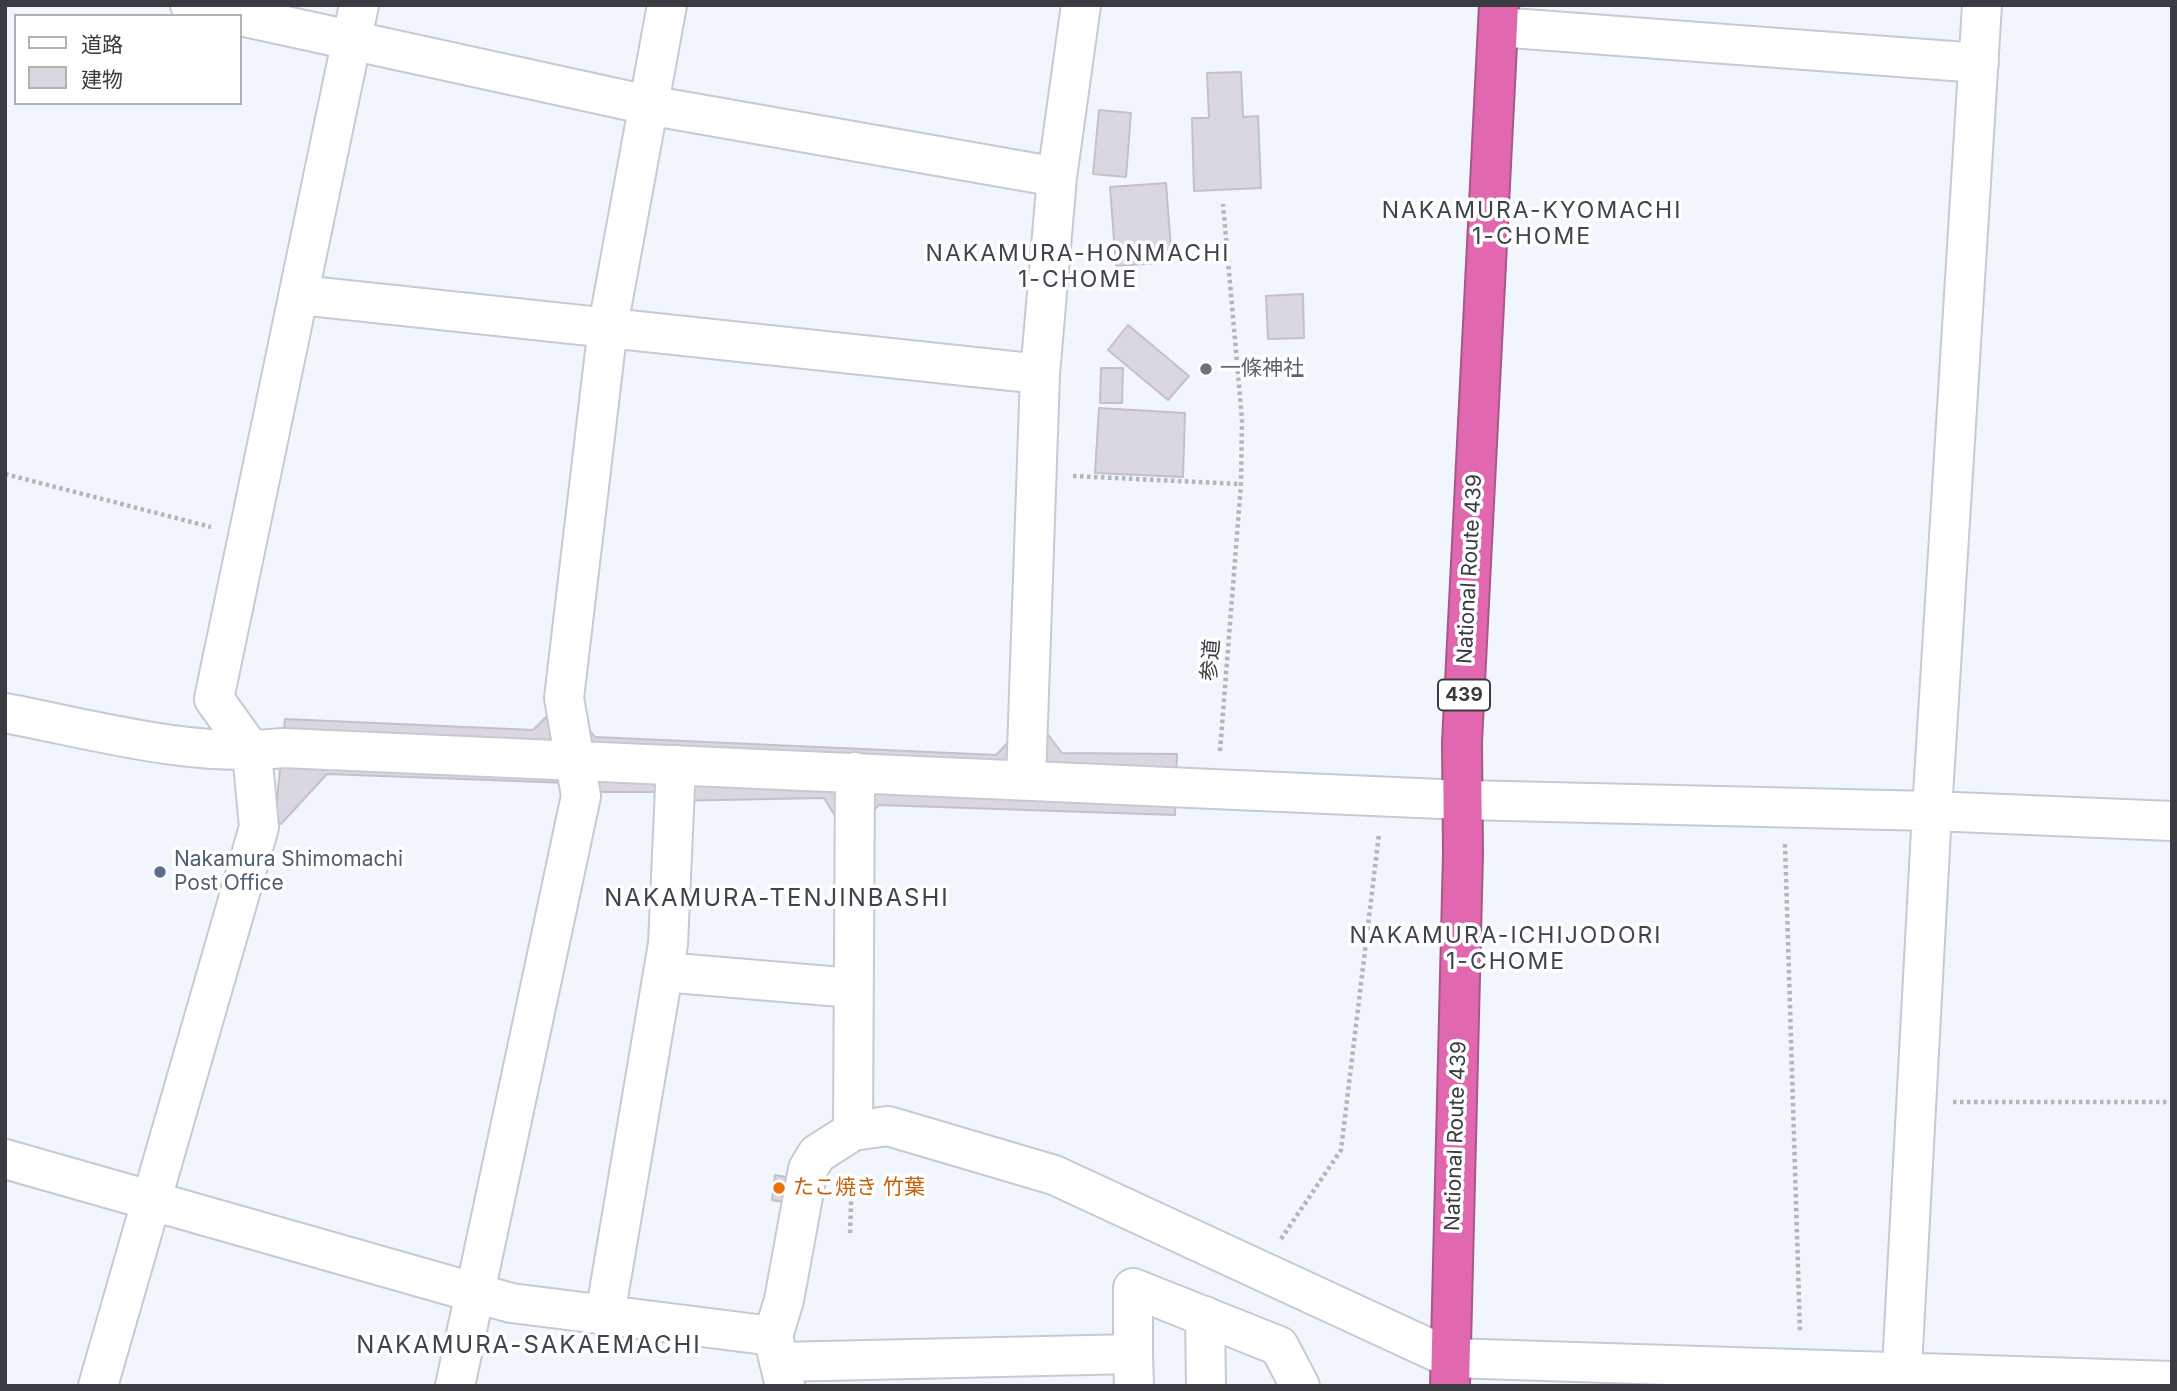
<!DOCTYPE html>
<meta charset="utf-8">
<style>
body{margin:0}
#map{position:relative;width:2177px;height:1391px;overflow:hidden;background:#f1f5fe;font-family:Inter,"Noto Sans JP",sans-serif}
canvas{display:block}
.frame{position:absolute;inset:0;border:7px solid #3a3c41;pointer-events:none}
.legend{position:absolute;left:14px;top:14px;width:228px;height:91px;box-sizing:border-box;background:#fff;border:2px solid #b0b1b3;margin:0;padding:9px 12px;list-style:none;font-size:21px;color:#3a3c41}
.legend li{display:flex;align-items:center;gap:14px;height:35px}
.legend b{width:35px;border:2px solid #b0b1b3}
</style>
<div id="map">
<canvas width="2177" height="1391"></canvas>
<div class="frame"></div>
<ul class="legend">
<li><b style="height:9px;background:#fff"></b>道路</li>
<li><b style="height:19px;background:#dbd7e1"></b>建物</li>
</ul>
</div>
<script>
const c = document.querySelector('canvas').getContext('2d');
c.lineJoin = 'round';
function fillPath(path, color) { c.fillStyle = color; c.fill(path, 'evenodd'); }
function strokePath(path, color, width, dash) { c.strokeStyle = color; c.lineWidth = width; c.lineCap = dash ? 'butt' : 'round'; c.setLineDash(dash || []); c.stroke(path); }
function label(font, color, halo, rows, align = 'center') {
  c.font = font + ' Inter,"Noto Sans JP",sans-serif'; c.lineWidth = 7; c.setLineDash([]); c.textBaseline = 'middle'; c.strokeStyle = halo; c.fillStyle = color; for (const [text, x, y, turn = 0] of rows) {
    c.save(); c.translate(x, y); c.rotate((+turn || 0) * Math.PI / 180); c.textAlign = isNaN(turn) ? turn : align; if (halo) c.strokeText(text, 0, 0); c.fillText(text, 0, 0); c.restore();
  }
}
const building = new Path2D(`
 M1241,72L1243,117L1258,116L1261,188L1194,191L1192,118H1209L1207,73Z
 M1099,110L1131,113L1126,177L1093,174Z
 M1166,183L1172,262L1116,266L1110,187Z
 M1303,294L1304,338L1268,339L1266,296Z
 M1128,325L1189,376L1168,400L1108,350Z
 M1101,368H1123L1122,403H1100Z
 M1099,408L1185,413L1183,477L1095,473Z
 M549,714L579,717L595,737L996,755L1015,735L1040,724L1062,753L1177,754L1175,815L879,805L866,819H837L824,798L668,801L667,792H597L569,783L327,774L281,824L275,820L285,719L533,730Z
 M775,1175L786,1177L783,1202L772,1200Z`);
const path = new Path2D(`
 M5,474L211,527
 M1073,476L1241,484
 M1220,751L1241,484L1242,419L1223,204
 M1785,844L1800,1332
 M1953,1102H2172
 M850,1233L852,1177
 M1281,1239L1341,1150L1379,834`);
const minor = new Path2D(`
 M190,5L237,16
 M240,16L648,105L1057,177
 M1498,27L1979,63
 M300,295L1040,374
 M5,713C95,730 191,758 283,748L1463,800L1932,811L2172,821
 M1026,780L1040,374L1057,177L1081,5
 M663,972L853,988
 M853,1131L855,772
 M5,1159L511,1303L773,1336
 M605,1315L668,944L676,765
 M1205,1316L1206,1386
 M1133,1354V1288L1279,1346L1300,1386
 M779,1362L1133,1354L1134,1386
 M98,1386L259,827L252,752L214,699L359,5
 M455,1386L581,796L564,698L608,326L667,5
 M785,1386L773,1336L784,1300L808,1169L817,1154L853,1131L888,1126L1054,1175L1450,1358L2172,1381
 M1901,1386L1932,811L1982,5`);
const highway = new Path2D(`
 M1450,1386L1463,853L1462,742L1499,5`);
const markers = [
 [1206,369,7,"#6b7280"],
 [160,872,7,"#5c6f8a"],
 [779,1188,7,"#e8710a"]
];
const shields = [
 [1464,695,52]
];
const shieldNames = [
 ["439",1464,695]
];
const worshipNames = [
 ["一條神社",1220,369]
];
const streetNames = [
 ["National Route 439",1470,569,-87],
 ["参道",1211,660,-85],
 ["National Route 439",1456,1136,-88]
];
const serviceNames = [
 ["Nakamura Shimomachi",174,860],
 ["Post Office",174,884]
];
const foodNames = [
 ["たこ焼き 竹葉",793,1188]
];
const neighbourhoodNames = [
 ["NAKAMURA-KYOMACHI",1532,211],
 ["1-CHOME",1532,237],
 ["NAKAMURA-HONMACHI",1078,254],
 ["1-CHOME",1078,280],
 ["NAKAMURA-ICHIJODORI",1506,936],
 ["1-CHOME",1506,962]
];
const quarterNames = [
 ["NAKAMURA-TENJINBASHI",777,899],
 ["NAKAMURA-SAKAEMACHI",529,1346]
];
fillPath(building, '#dbd7e1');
strokePath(building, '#c4c0ca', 2);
strokePath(minor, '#c5cad4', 42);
strokePath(highway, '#a75888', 42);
strokePath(path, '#b2b5bd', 4.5, [3.5, 3.5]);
strokePath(minor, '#fff', 38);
strokePath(highway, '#e167af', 38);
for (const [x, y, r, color] of markers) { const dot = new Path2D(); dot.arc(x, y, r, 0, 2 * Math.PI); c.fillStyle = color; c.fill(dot); strokePath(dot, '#fff', 2.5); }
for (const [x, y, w] of shields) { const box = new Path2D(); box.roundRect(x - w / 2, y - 15.5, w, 31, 5); c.fillStyle = '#fff'; c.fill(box); strokePath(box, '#3a3c41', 2); }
label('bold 19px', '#3a3c41', null, shieldNames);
label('21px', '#5b616d', '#fff', worshipNames, 'left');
label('21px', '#3a3c41', '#fff', streetNames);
label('21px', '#4e5e75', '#fff', serviceNames, 'left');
label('21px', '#c56008', '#fff', foodNames, 'left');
c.letterSpacing = '2px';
label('23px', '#3f444c', '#fff', neighbourhoodNames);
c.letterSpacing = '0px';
c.letterSpacing = '2px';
label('24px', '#3f444c', '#fff', quarterNames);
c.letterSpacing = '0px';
</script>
